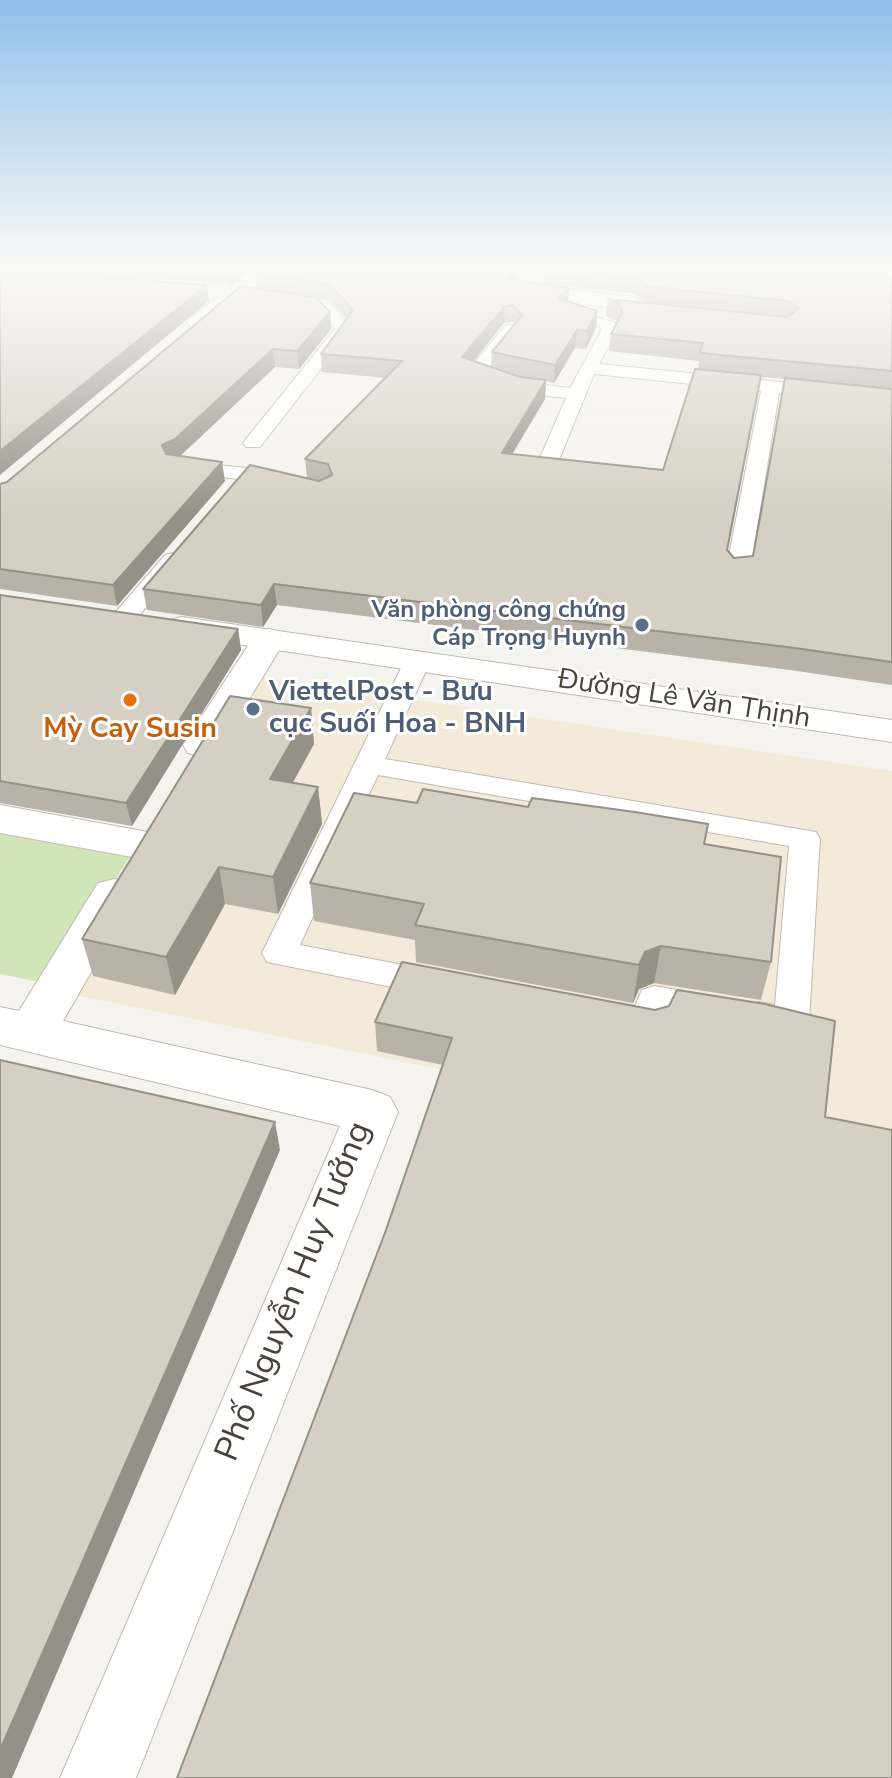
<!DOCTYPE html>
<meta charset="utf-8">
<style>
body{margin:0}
canvas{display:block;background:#f5f3ed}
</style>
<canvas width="892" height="1778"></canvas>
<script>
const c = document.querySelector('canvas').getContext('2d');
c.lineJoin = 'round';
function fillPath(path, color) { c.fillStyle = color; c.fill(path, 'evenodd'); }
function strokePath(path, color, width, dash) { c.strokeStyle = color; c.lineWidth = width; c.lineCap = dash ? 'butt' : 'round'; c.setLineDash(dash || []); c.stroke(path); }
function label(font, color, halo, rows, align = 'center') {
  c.font = font + ' "Nunito Sans",sans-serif'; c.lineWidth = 6; c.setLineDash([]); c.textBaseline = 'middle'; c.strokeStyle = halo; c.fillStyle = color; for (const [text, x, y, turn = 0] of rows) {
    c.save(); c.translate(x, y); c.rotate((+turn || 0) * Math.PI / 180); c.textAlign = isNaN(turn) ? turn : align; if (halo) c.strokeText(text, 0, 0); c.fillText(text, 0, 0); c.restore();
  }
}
const commercial = new Path2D(`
 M250,675L892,771V1161L61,992Z`);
const green = new Path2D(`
 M0,826L130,856L49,984L0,974Z`);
const service = new Path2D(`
 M289,296L330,304L352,329L260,447H246L243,443L246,439L335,329L319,311L283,304V298Z
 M580,300L588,305L581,312L616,323L617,331L599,364L892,393V405L779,393L750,571L746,576H730L726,571L761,391L594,374L559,460L549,466L539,460L566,398L520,393L465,374L505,326L511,325L519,330L486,372L521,382L570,388L601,331L600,326L560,314Z
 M181,461L246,468L256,474L246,480L174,471L171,467Z
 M173,553L181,555L185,560L181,565L132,624H114L111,619L114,614L165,555Z
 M418,652L431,660L385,759L816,832L820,839L809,1021L804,1031C785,1037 765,1032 746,1026L741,1016L746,1006L759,1002L775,1005L789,846L378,775L300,945L449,974L454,983L449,992L437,996L267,962L262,953L405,660Z
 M654,986L725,998L731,1008L725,1018L713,1021L669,1015L663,1032L650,1036L607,1027L602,1017L607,1007L620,1003L635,1006L642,990Z`);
const minor = new Path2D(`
 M256,267H279L207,328H191L187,323L191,318Z
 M532,267H554L537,285L634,297L645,304L634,311L512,294L509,289Z
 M269,629L281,632L286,639L221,745L216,753L202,757L188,753L183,745L257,632Z
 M0,805L143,831L158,835L164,845L158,855L143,859L0,833Z
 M114,879L130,883L136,894L63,1021L372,1090L390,1097L398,1112L136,1778H60L340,1126L0,1045V1007L19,1011L98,883Z`);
const tertiary = new Path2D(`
 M14,267H38L0,290V275Z
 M182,617L892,720V742L170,634L165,627L170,620Z`);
const wall = new Path2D(`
 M37,267H253L231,284L38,271Z
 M263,267H529L515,280L569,288L568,302L597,311L596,328L586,349L575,348L554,383L546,381L545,399L512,454L663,470L698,369L699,361L609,351L611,334L617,321L606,316L608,299L646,303L634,294L543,283L544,267H892V685L790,670L277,605L263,627L147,610L143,589L307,478L305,459L386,378L322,372L321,354L347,319L330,301L318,299L330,312L331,329L299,369L275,367L180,456L225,481L117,606L0,589V484L7,482L257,288L256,273ZM513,322L514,324L492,352L491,367L474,361L504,323ZM760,377L785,379L753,556L734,558L727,550Z
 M0,595L238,629L241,650L132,826L0,803Z
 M311,708L314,744L293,782L318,787L322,824L278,914L225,904L175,995L93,976L82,939Z
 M417,803L704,844L771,962L761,1000L654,983L639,989L633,1003L416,962L415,940L314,921L310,883Z
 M375,1022L825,1117L386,1230L443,1065L377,1051Z`);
const shadedWall = new Path2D(`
 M230,267H253L231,284L229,268Z
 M512,267H529L507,287V270Z
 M207,285L209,301L0,475V451Z
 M569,288L568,305L558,298Z
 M505,306L504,323L462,375V357Z
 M597,311L596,328L586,349L587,331Z
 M330,312L331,329L299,369L297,351Z
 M577,330L575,348L554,383L555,365Z
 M273,349L275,367L178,458L165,464L162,445Z
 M546,380L545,399L501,473L502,453Z
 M222,462L225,481L117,606L113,585Z
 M274,584L277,605L263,627L261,605Z
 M238,629L241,650L132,826L126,803Z
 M311,708L314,744L275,815L270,779Z
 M318,787L322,824L278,914L273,877Z
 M219,867L225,904L175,995L166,957Z
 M661,946L654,983L639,989L633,1003L639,965L645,952Z
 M275,1122L280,1150L12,1778H0V1750Z`);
const building = new Path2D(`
 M263,267H512L507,270L510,279L569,288L558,298L597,311L587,331L577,330L555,365L492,352L522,315L513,305L505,306L462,357L520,377L546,380L502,453L663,470L695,369L761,375L727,550L734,558L753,556L785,378L892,389V662L795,648L274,584L261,605L143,589L250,465L319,481L332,475L328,464L305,459L402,361L321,354L353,310L329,284L256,273Z
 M547,267H892V371L700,353L703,343L611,334L622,313L619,303L608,299L788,317L799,308L788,301L650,287L636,277Z
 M7,270L207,285L0,451V274Z
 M241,286L316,297L330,312L297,351L273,349L175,439L162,445L166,454L222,462L113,585L0,569V484L7,482Z
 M0,595L238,629L126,803L0,781Z
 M230,696L311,708L270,779L318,787L273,877L219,867L166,957L82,939Z
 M423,789L528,807L532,798L635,812L708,824L704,844L781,857L771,962L661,946L645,952L639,965L415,925L424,904L310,883L354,793L417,803Z
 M402,962L655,1010L669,1006L677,990L765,1004L835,1021L825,1117L892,1130V1778H177L386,1230L452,1038L375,1022Z
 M0,1060L275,1122L0,1750Z`);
const markers = [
 [642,625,8,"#5c6f8a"],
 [130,700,8,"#e8710a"],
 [253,709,8,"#5c6f8a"]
];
const farServicenames = [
 ["Văn phòng công chứng",626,611],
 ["Cáp Trọng Huynh",626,639]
];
const serviceNames = [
 ["ViettelPost - Bưu",269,693],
 ["cục Suối Hoa - BNH",269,725]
];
const streetNames = [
 ["Đường Lê Văn Thịnh",684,700,9]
];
const foodNames = [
 ["Mỳ Cay Susin",130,730]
];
const nearStreetnames = [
 ["Phố Nguyễn Huy Tưởng",295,1292,-68]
];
fillPath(commercial, '#f4eada');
fillPath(green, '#d0e6b9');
strokePath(service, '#c0bbaf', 2);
strokePath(minor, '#c0bbaf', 2);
strokePath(tertiary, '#c0bbaf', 2);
fillPath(service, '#fff');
fillPath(minor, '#fff');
fillPath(tertiary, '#fff');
fillPath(wall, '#b8b2a8');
fillPath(shadedWall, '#969188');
fillPath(building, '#d6cfc3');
strokePath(building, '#969188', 2);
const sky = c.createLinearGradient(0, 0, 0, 516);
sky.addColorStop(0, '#91c0ea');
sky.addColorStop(0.52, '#fafaf7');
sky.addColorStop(1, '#fafaf700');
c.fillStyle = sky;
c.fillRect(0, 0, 892, 516);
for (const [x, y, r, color] of markers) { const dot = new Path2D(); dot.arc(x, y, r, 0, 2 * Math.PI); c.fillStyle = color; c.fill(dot); strokePath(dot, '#fff', 3); }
label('bold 24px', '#4e5e75', '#fff', farServicenames, 'right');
label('bold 28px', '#4e5e75', '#fff', serviceNames, 'left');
label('28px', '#49443a', '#fff', streetNames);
label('bold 28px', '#c56008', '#fff', foodNames);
label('34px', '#49443a', '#fff', nearStreetnames);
</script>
